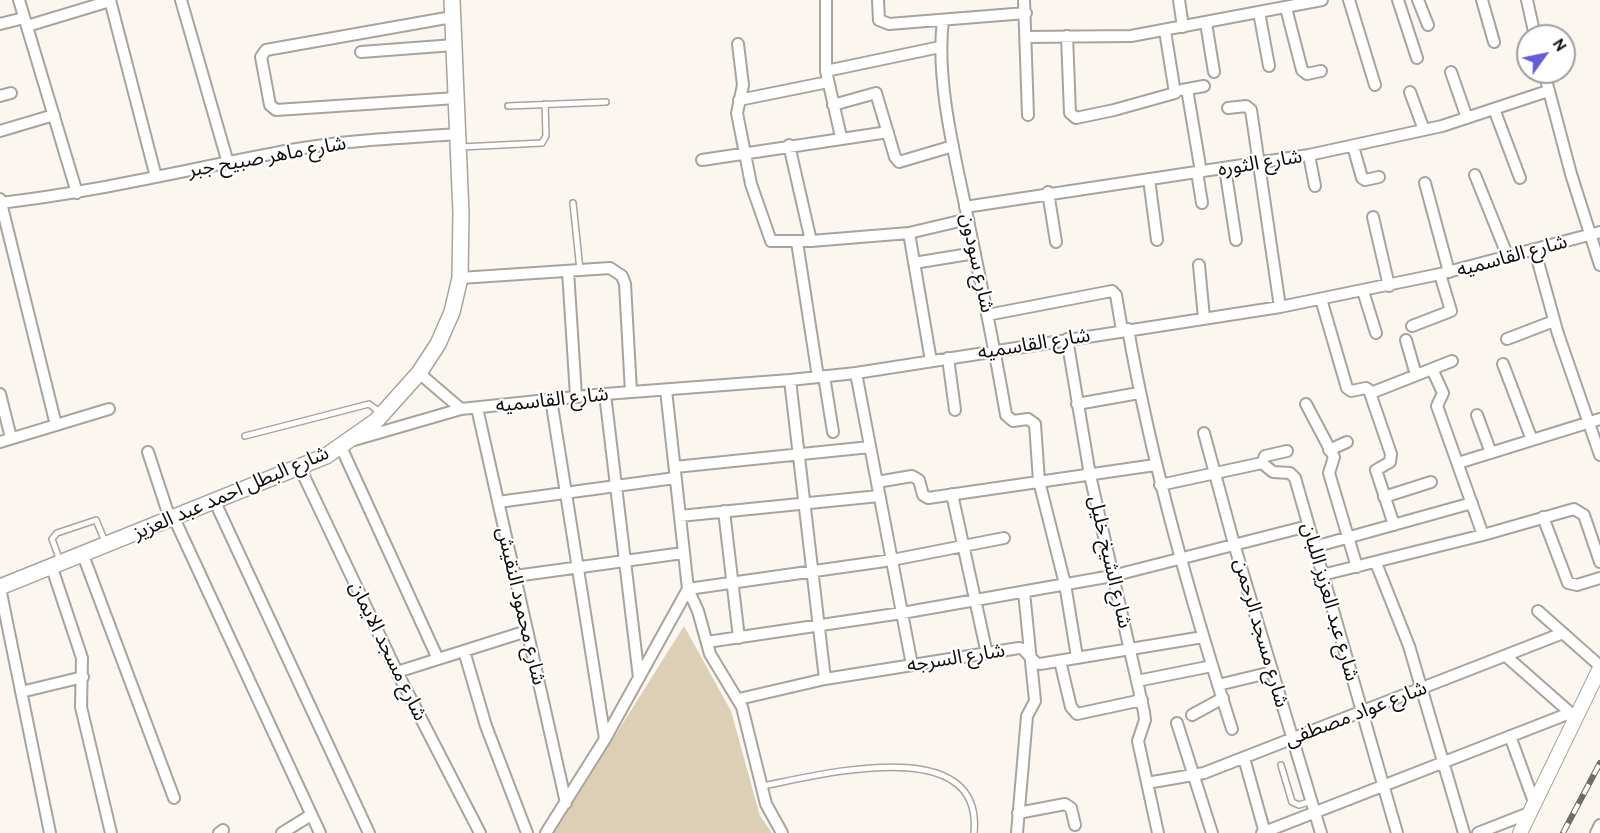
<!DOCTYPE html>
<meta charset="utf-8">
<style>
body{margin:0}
#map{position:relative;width:1600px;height:833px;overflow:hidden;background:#fbf6ef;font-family:Cabin,sans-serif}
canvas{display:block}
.north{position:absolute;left:1516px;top:24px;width:60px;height:60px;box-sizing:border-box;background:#fff;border:2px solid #9f9f9e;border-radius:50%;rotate:57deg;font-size:16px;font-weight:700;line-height:24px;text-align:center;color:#0f0e0c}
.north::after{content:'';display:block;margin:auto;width:21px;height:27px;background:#635ed7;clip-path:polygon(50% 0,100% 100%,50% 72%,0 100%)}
</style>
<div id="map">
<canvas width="1600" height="833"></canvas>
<div class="north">N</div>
</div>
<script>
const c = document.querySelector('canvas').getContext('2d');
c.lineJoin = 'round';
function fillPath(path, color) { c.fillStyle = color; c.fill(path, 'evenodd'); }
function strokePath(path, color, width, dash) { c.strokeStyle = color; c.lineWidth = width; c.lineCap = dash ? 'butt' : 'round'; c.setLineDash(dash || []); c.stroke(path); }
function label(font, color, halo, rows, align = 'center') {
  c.font = font + ' Cabin,"Noto Sans Arabic",sans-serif'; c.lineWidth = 4.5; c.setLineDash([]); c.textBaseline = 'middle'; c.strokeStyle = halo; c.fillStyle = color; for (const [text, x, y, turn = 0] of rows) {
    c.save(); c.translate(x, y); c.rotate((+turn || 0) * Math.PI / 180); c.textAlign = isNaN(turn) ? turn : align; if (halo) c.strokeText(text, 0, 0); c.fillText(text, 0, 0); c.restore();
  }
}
const green = new Path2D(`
 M684,626L731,711L760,816L772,833H554Z`);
const service = new Path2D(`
 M508,106L606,102
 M461,147L542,143L546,136L545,104
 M573,203L580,270
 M245,436L369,404L381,413
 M60,561L52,539L57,533L96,520L106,544
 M1281,765L1292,802L1299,805L1312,801
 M762,786C817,776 984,730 974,833`);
const minor = new Path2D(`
 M19,0L77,193
 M110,0L156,177
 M181,0L228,163
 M826,0V71L841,137
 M878,0L879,20L889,24L1026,13
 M1024,0L1028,115
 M1179,0L1183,27
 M1349,0L1375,85
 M1398,0L1417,58
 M1418,0L1428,25
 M1482,0L1494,42
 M1527,0L1535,36
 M1286,8L1302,70L1307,74L1321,71
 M1259,12L1269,66
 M452,17L266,50L261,57L270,105L276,110L456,98
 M943,20C936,76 952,144 964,200C978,271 994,343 1006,415L1013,421L1028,419L1035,424L1039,481L1065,584L1077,657
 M1206,23L1214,72
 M0,24L24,18
 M27,26L110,1
 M1067,36L1070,113L1076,118L1114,110L1175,93L1165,31
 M1027,37L1131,36L1322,0
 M738,44L743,85L737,113L751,184L771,241H811L909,233L968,219
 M361,52L454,45
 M826,71L940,47
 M1451,72L1467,118
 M1544,72L1571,174L1600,265
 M1187,89L1201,172
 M1182,90L1204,86
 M1410,92L1424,130
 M0,96L11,93
 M739,100L828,82
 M833,105L876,93L895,157L899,162L953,146
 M1228,108L1246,106L1251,110L1280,307
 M1494,109L1520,178
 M0,131L54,115
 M789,145L811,241
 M1353,146L1362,178L1365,180L1379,177
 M1309,155L1315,186
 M702,160L888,132
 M1225,168L1236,240
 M1197,172L1202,203
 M1475,175L1508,257
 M1149,179L1157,240
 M1425,183L1449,272
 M1048,192L1056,242
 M0,199L56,425
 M0,203C98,192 193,168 291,150C346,140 402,138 458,134
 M965,207L1309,155L1442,126L1548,91
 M1373,217L1389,286
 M909,233L931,361
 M797,242L818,377
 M1535,251L1558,334L1600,455
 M914,263L975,253
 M1199,265L1204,318
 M568,271L576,396
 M460,278L610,268L622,276L625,284L631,392
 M1363,291L1376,333
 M1321,299L1347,388L1351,391L1366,388L1369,390L1391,454L1390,462L1376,470L1394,525
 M987,315L1112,291L1116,295L1122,330
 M1412,326L1451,311L1440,274
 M1128,329C1152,465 1190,597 1232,729
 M1067,339L1090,475L1144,712L1145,720L1138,741L1158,833
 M1507,339L1554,321
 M1406,340L1416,375
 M948,358L955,410
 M1503,364L1532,440
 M1432,369L1443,393L1437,406L1483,535
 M419,373L461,409
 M856,373L912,665
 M824,376L833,432
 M790,380L825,679
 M666,390L688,589L698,611L710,654L742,707L766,804L782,833
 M1371,393L1452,361
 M0,394L11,438
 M605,394L639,678
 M551,399L605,739
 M1077,404L1139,393
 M1306,404L1334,457L1329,473L1357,567
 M477,408L566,803
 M1477,415L1491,453
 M1204,433L1234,544L1321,833
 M354,440L461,409L605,394L790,380L856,373L1280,307L1440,274L1600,232
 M0,442L109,409
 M341,447L438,659
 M1329,450L1347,442
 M148,452L170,519
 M1262,463L1265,456L1287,451
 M1458,463L1600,419
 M675,467L870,447
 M300,468L397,672L480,833
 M877,482L912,476L919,480L923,495L928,498L1155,465
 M1160,485L1262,463L1273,472L1290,473L1295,478L1397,833
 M952,494L987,654
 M1384,497L1431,482
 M215,502L369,833
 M498,502L675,478
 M724,511L739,638
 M680,516L879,496
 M1543,517L1568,583L1577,585L1600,578
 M174,518L320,833
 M1314,547L1472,503
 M83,555L174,798
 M1376,563L1409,646L1464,833
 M52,568L82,658L81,707L111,833
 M1322,575L1483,535L1574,509L1584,515L1600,562
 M515,576L683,553
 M0,588L50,833
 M688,589L892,560L1004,538
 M1538,611L1600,666
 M707,642L902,613L1112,576L1308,526
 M464,651L486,726L527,833
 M1507,657L1574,716
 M1060,661L1071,707L1077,714L1142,700
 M397,672L527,631
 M1137,681L1212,666
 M1218,685L1272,672
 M21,692L83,677
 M739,699L825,679L1019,648L1023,649L1036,663L1040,664L1203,637
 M1192,715L1223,698
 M1177,723L1212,833
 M1510,736L1534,802
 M1244,758L1265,833
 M1147,783L1204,773L1563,633
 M1018,813L1065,804L1071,808L1075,825
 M219,833L223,830
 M282,833L311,815
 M546,833L605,739L688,589
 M1017,833L1027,716L1035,701L1024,592
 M1262,833L1570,713
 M1478,833L1529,813
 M1596,833L1600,825`);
const tertiary = new Path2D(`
 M1520,833L1600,668`);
const secondary = new Path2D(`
 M0,587L326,456L376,421L419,373L438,344L452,312L460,278L461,213L452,0`);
const rail = new Path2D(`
 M1563,833L1600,763`);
const streetNames = [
 ["شارع ماهر صبيح جبر",267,157,-10],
 ["شارع الثوره",1260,163,-9],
 ["شارع القاسميه",1512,256,-15],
 ["شارع سودون",977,263,78],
 ["شارع القاسميه",1034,344,-9],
 ["شارع القاسميه",552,400,-6],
 ["شارع البطل احمد عبد العزيز",231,493,-23],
 ["شارع الشيخ خليل",1110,562,77],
 ["شارع عبد العزيز اللبان",1330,602,74],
 ["شارع محمود النقيش",521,606,77],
 ["شارع مسجد الرحمن",1261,633,74],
 ["شارع مسجد الايمان",388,651,64],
 ["شارع السرجه",956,658,-9],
 ["شارع عواد مصطفى",1356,714,-21]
];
fillPath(green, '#dccfb6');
strokePath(service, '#a8a49d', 8);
strokePath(minor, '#a8a49d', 14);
strokePath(tertiary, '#a8a49d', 16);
strokePath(secondary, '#a8a49d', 18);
strokePath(service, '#fff', 5);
strokePath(minor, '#fff', 10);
strokePath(tertiary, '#fff', 14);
strokePath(secondary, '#fff', 15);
strokePath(rail, '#6f6d69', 6);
strokePath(rail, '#fff', 4, [11]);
label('20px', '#0f0e0c', '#fff', streetNames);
</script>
